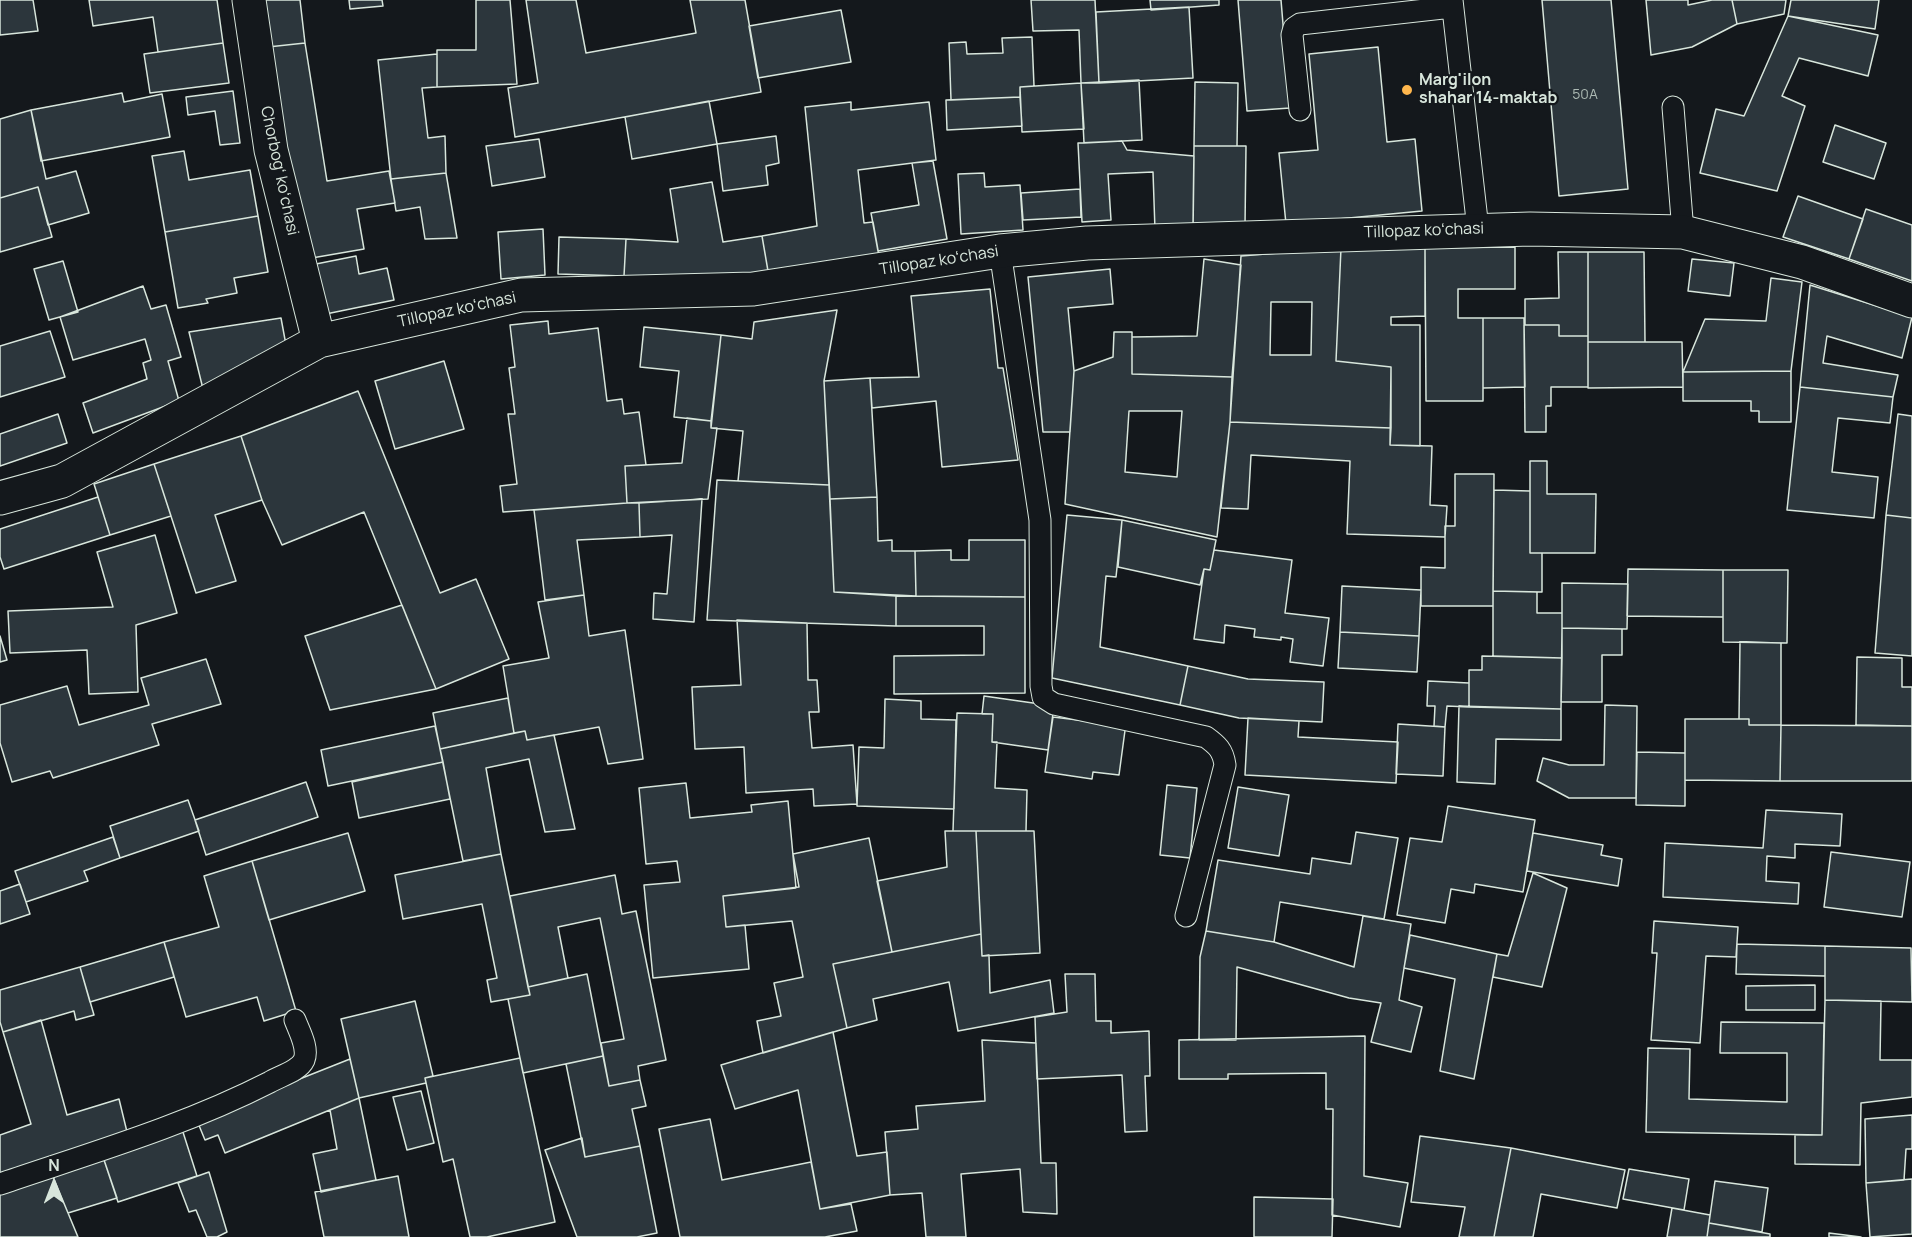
<!DOCTYPE html>
<meta charset="utf-8">
<style>
body{margin:0}
#map{position:relative;width:1912px;height:1237px;overflow:hidden;background:#14181c;font-family:Manrope,sans-serif}
canvas{display:block}
.north{position:absolute;left:24px;top:1153px;width:60px;height:60px;-webkit-text-stroke:4px #14181c;paint-order:stroke;rotate:0deg;font-size:16px;font-weight:700;line-height:24px;text-align:center;color:#d8e6dc}
.north::after{content:'';display:block;margin:auto;width:21px;height:27px;background:#d8e6dc;clip-path:polygon(50% 0,100% 100%,50% 72%,0 100%)}
</style>
<div id="map">
<canvas width="1912" height="1237"></canvas>
<div class="north">N</div>
</div>
<script>
const c = document.querySelector('canvas').getContext('2d');
c.lineJoin = 'round';
function fillPath(path, color) { c.fillStyle = color; c.fill(path, 'evenodd'); }
function strokePath(path, color, width, dash) { c.strokeStyle = color; c.lineWidth = width; c.lineCap = dash ? 'butt' : 'round'; c.setLineDash(dash || []); c.stroke(path); }
function label(font, color, halo, rows, align = 'center') {
  c.font = font + ' Manrope,sans-serif'; c.lineWidth = 4.5; c.setLineDash([]); c.textBaseline = 'middle'; c.strokeStyle = halo; c.fillStyle = color; for (const [text, x, y, turn = 0] of rows) {
    c.save(); c.translate(x, y); c.rotate((+turn || 0) * Math.PI / 180); c.textAlign = isNaN(turn) ? turn : align; if (halo) c.strokeText(text, 0, 0); c.fillText(text, 0, 0); c.restore();
  }
}
const building = new Path2D(`
 M0,0H33L38,31L0,35Z
 M89,0H217L223,43L158,52L153,17L93,26Z
 M262,0H300L305,43L268,47Z
 M349,0H382L383,6L350,9Z
 M476,0H510L517,84L437,87V50H476Z
 M526,0H576L586,53L696,33L690,0H745L761,92L515,137L508,88L538,83Z
 M1031,0H1095L1099,83H1081L1079,30L1033,31Z
 M1150,0H1219V5L1151,10Z
 M1238,0H1281L1290,108L1247,111Z
 M1542,0H1611L1628,189L1559,196Z
 M1646,0H1688V5L1712,0H1732L1737,24L1692,47L1651,55Z
 M1732,0H1786L1784,14L1737,24Z
 M1791,0H1879L1875,29L1788,16Z
 M1189,7L1193,78L1099,83L1096,12Z
 M841,10L851,62L758,78L749,26Z
 M1788,16L1878,35L1868,76L1799,58L1782,96L1805,106L1777,191L1700,173L1716,109L1744,116Z
 M1032,37L1034,86L1020,87V97L951,100L949,43L966,42L967,54L1003,53L1002,38Z
 M223,43L229,83L150,93L144,54Z
 M305,43L327,181L389,171L395,203L357,209L364,249L306,259L268,47Z
 M1378,47L1387,142L1415,139L1422,211L1286,224L1279,153L1318,150L1309,54Z
 M437,54V87L422,88L428,138L445,136L446,173L391,179L378,60Z
 M1139,80L1142,140L1084,143L1081,83Z
 M1195,82L1238,83L1237,146H1194Z
 M1081,83L1084,129L1022,132L1020,87Z
 M233,91L240,143L220,145L215,111L188,115L186,97Z
 M122,93L124,102L162,94L170,137L41,161L31,110Z
 M1020,97L1022,126L947,130L946,100Z
 M709,101L717,144L632,159L625,117Z
 M851,102V110L929,102L936,160L858,170L864,223L873,222L879,256L768,271L762,236L817,226L805,107Z
 M31,110L46,179L76,171L89,213L48,225L38,187L0,198V119Z
 M1835,125L1886,143L1874,179L1823,162Z
 M776,136L779,163L766,166L768,185L723,191L717,144Z
 M539,139L545,177L492,186L486,146Z
 M1122,141L1127,150L1194,156L1193,234L1155,230L1153,172L1108,174L1111,220L1082,222L1078,143Z
 M1194,146H1246L1245,226L1193,225Z
 M184,151L189,180L250,170L258,216L165,232L152,156Z
 M933,161L947,239L878,251L871,213L919,205L912,163Z
 M446,173L457,238L425,239L420,207L396,211L391,179Z
 M984,173L985,187L1020,185L1023,230L961,234L958,174Z
 M712,182L723,242L762,236L768,271L686,285L624,276L626,239L678,242L670,189Z
 M38,187L52,237L0,252V198Z
 M1080,189L1081,217L1023,220L1021,193Z
 M1798,196L1863,219L1849,259L1783,237Z
 M1866,209L1912,225V281L1849,259Z
 M258,216L268,272L234,278L237,293L206,299L208,303L178,308L165,232Z
 M543,229L545,275L501,279L498,232Z
 M559,237L626,239L624,276L558,274Z
 M1515,247V289H1458V318H1483V401H1426L1425,248Z
 M1341,248L1336,361L1391,367V428L1230,422L1241,256ZM1271,302H1312L1311,355H1270Z
 M1341,248H1425V316L1391,317V325H1420V446L1390,445L1391,367L1336,361Z
 M1558,252H1588V336H1559V325H1525V299L1559,298Z
 M1588,252H1644L1645,342H1588Z
 M356,256L359,274L387,268L394,300L321,315L311,265Z
 M1204,259L1241,265L1232,377L1132,374V337L1197,336Z
 M1692,259L1734,263L1730,296L1688,291Z
 M63,261L78,312L49,320L34,269Z
 M1110,269L1113,304L1068,308L1074,371L1070,432H1043L1028,277Z
 M1771,278L1802,282L1791,371L1683,372L1705,319L1766,321Z
 M1810,285L1912,317L1902,358L1827,336L1823,363L1898,375L1893,397L1800,387Z
 M143,286L151,309L166,305L181,357L168,361L179,401L93,433L83,403L147,379L143,363L151,360L145,339L73,360L60,317Z
 M990,289L998,368H1003L1018,460L942,467L936,401L872,408L870,378L919,377L911,296Z
 M837,310L824,381L829,485L738,481L743,431L711,428L721,335L752,339L754,322Z
 M281,318L286,345L204,393L189,332Z
 M1483,318H1524L1525,387L1483,388Z
 M548,321L549,334L598,328L607,401L622,399L624,414L639,412L646,465L625,466L627,503L503,512L500,486L517,484L508,414H515L509,368L515,367L510,325Z
 M1524,325H1559V336H1588V387H1551V406H1546V432H1525Z
 M644,327L721,335L711,421L674,417L679,371L640,367Z
 M50,331L65,377L0,397V346Z
 M1114,332H1132V374L1232,377L1230,422L1217,537L1065,504L1074,371L1113,357ZM1129,411H1182L1177,477L1125,472Z
 M1588,342H1682L1683,387L1588,388Z
 M444,361L464,429L395,449L375,381Z
 M1791,371V422H1759V411H1751V401H1683V372Z
 M870,378L877,497L830,499L824,381Z
 M1800,387L1893,397L1890,423L1838,418L1832,472L1878,477L1874,518L1787,510Z
 M358,391L440,593L476,579L509,659L436,689L364,512L282,545L262,500L241,436Z
 M58,414L67,443L0,466V434Z
 M1898,414L1912,416V518L1886,515Z
 M687,418L711,421V428H717L708,499L627,503L625,466L682,463Z
 M1230,422L1391,428L1390,445L1432,446L1430,505L1447,506L1445,537L1347,534L1350,461L1251,455L1248,509L1221,508Z
 M241,436L262,500L215,515L236,581L196,593L154,464Z
 M1530,461H1547V494H1596L1595,553H1530Z
 M154,464L171,516L110,535L94,484Z
 M1455,474H1494L1493,606H1421V567L1445,568V526H1455Z
 M717,480L829,485L834,592L896,596V626L707,620Z
 M1494,490L1530,491V553H1542V592L1493,591Z
 M98,497L110,535L4,569L0,557V529Z
 M877,497L878,541L892,540V551H915L916,596L834,592L830,499Z
 M702,499L694,622L653,619L654,593L667,594L672,535L640,537L639,503Z
 M627,503H639L640,537L577,540L584,595L545,600L534,510Z
 M1067,515L1122,520L1116,577L1106,576L1100,647L1188,666L1180,705L1052,678Z
 M1886,515L1912,518V656L1875,653Z
 M1122,520L1216,540L1210,570L1204,569L1200,585L1118,567Z
 M155,535L177,613L136,625L138,692L89,694L87,650L10,653L8,611L113,607L97,552Z
 M969,540H1025V597L916,596L915,551L951,550V560H969Z
 M1214,550L1292,560L1285,613L1329,618L1323,666L1290,662L1293,639L1281,637V640L1254,637L1255,629L1225,625L1224,643L1194,639L1204,569L1210,570Z
 M1628,569L1723,570V617L1627,616Z
 M1723,570H1788L1787,643L1723,642Z
 M1562,583L1628,584L1627,629L1562,628Z
 M1342,586L1421,590L1419,636L1340,632Z
 M1493,591L1537,592V613H1562V658L1493,656Z
 M584,595L589,636L625,630L643,759L608,764L599,727L527,740L525,731L514,733L503,666L549,658L538,602Z
 M896,596L1025,597V693L894,694V656L984,655V626H896Z
 M402,605L436,689L330,710L305,636Z
 M737,620L807,623L808,680H817L819,712H809L812,748L853,745L857,804L814,806L813,789L746,793L744,747L695,749L692,687L741,685Z
 M1562,628L1622,629V655H1602V702H1561Z
 M1340,632L1419,636L1417,672L1338,668Z
 M0,636L7,660L0,662Z
 M1740,642L1781,643V725H1749V719H1739Z
 M1482,656L1562,658L1561,709L1469,707V670H1482Z
 M1857,657L1902,658V687H1912V726L1856,725Z
 M206,659L221,704L152,724L159,745L53,778L50,771L12,782L0,743V705L67,686L79,725L149,705L141,678Z
 M1188,666L1248,679L1324,682L1322,722L1239,718L1180,705Z
 M1428,681L1469,683V707L1447,706L1445,727L1434,726L1435,706H1427Z
 M984,696L1054,706L1048,750L992,742L993,714H982Z
 M508,698L514,733L440,749L433,713Z
 M885,699L921,701V719L956,720L954,809L857,806L859,747L884,748Z
 M1605,705L1637,706L1636,798H1569L1537,781L1543,758L1569,765H1604Z
 M1459,706L1561,709V740L1496,739L1495,784L1457,782Z
 M957,713L993,714L992,742H997L995,788L1027,790L1026,831H953Z
 M1053,717L1094,722L1126,723L1119,775L1093,772L1092,779L1045,772Z
 M1248,718L1299,721L1298,737L1398,742L1396,783L1245,775Z
 M1685,719H1749V725H1781L1780,781L1685,780Z
 M1398,724L1445,727L1443,776L1396,774Z
 M1781,725L1912,726V781H1780Z
 M435,726L443,762L328,786L321,750Z
 M525,731L527,740L554,735L575,829L545,832L529,759L486,768L501,854L463,861L440,749Z
 M1637,752L1685,753V806L1636,805Z
 M443,762L450,799L359,818L352,782Z
 M306,782L318,817L206,855L195,820Z
 M686,783L690,818L752,812L751,805L788,801L796,888L723,896L726,927L745,925L749,969L653,978L644,885L680,882L677,861L646,864L639,788Z
 M1167,785L1197,788L1190,858L1160,855Z
 M1238,787L1289,795L1279,856L1228,848Z
 M188,800L199,831L120,858L110,826Z
 M1448,806L1535,820L1523,892L1475,884L1474,893L1451,889L1445,923L1397,915L1410,838L1442,842Z
 M1766,810L1842,814L1840,846L1795,844V858L1767,856L1766,881L1799,883L1798,904L1663,897L1665,843L1763,848Z
 M945,831H976L981,934L892,952L877,881L947,867Z
 M976,831H1034L1040,953L982,956Z
 M1356,832L1398,838L1384,919L1280,902L1274,942L1206,931L1218,860L1310,874L1312,858L1351,864Z
 M348,833L365,891L269,920L252,861Z
 M1533,833L1603,845L1601,855L1622,859L1618,886L1527,871Z
 M113,837L120,858L84,871L88,881L26,902L15,871Z
 M869,838L892,952L833,964L847,1028L763,1053L757,1021L781,1016L774,983L803,977L792,921L726,927L723,896L799,887L793,854Z
 M1831,852L1910,862L1902,917L1824,907Z
 M501,854L530,995L491,1002L487,980L497,978L482,904L403,919L395,875Z
 M252,861L296,1011L264,1021L257,997L186,1017L164,942L219,927L204,876Z
 M1533,873L1567,888L1542,987L1493,977L1497,954L1508,956Z
 M615,875L622,914L636,911L666,1060L638,1066L640,1080L609,1086L601,1043L624,1039L600,918L558,927L568,978L528,987L510,896Z
 M20,884L30,914L0,924V891Z
 M1363,916L1411,924L1399,1000L1422,1007L1411,1052L1371,1042L1381,1003L1349,998L1237,967L1236,1040H1199L1200,957L1206,931L1274,942L1354,967Z
 M1654,921L1738,927L1736,957L1706,956L1700,1043L1651,1040L1657,953H1652Z
 M981,934L982,956L989,955L990,993L1050,980L1054,1013L958,1031L949,982L873,999L877,1020L847,1028L833,964Z
 M1410,935L1497,954L1474,1079L1440,1071L1455,979L1404,968Z
 M164,942L174,977L90,1002L80,967Z
 M1737,944L1825,946V976L1736,974Z
 M1825,946L1911,948L1912,1002L1825,1000Z
 M80,967L94,1015L76,1020L74,1011L3,1032L0,1022V990Z
 M587,974L603,1056L523,1073L508,999L530,995L528,987Z
 M1065,974H1095L1096,1021H1111V1033L1149,1031L1150,1076H1145L1147,1131L1125,1132L1122,1075L1037,1079L1035,1017L1067,1012Z
 M1815,985V1010H1746V986Z
 M1825,1000L1881,1001L1880,1060H1912V1097L1861,1103L1860,1165L1795,1164V1135H1822Z
 M415,1001L433,1076L425,1078L426,1083L359,1098L341,1019Z
 M41,1020L67,1115L119,1099L128,1136L0,1179V1135L31,1124L3,1032Z
 M1721,1022L1824,1023L1822,1135L1646,1132L1648,1048L1690,1049L1689,1099L1787,1102V1053H1720Z
 M833,1032L857,1156L887,1152L890,1195L820,1209L798,1090L735,1109L721,1065Z
 M1365,1036L1364,1176L1408,1183L1400,1227L1332,1215L1333,1109H1326V1073L1228,1074V1079H1179V1040Z
 M982,1040L1036,1043L1041,1163H1056L1057,1214L1023,1212L1020,1169L961,1174L966,1237H926L922,1193L890,1195L885,1132L918,1129L916,1106L985,1101Z
 M603,1056L609,1086L640,1080L646,1106L632,1109L640,1146L585,1157L566,1064Z
 M520,1058L555,1222L487,1237H470L453,1159L443,1162L425,1078Z
 M350,1059L359,1098L225,1153L218,1135L205,1140L198,1123L282,1086Z
 M421,1091L434,1143L407,1150L393,1097Z
 M359,1098L376,1180L321,1192L313,1154L337,1149L330,1110Z
 M1912,1115V1149H1906L1904,1180L1866,1183L1865,1119Z
 M710,1119L722,1180L811,1162L820,1209L851,1204L857,1231L825,1237H680L659,1129Z
 M182,1129L197,1176L118,1202L102,1154Z
 M1420,1136L1511,1148L1494,1237H1459L1465,1207L1411,1202Z
 M582,1138L585,1157L640,1146L657,1233L637,1237H577L545,1150Z
 M1511,1148L1625,1170L1617,1208L1541,1194L1533,1237H1494Z
 M102,1154L117,1198L68,1213L51,1172Z
 M1629,1169L1689,1179L1684,1210L1623,1199Z
 M51,1172L78,1237H0V1192Z
 M209,1172L227,1232L217,1237H207L196,1210L189,1212L178,1183Z
 M398,1176L409,1237H324L315,1192Z
 M1912,1179V1234L1870,1237L1866,1183Z
 M1715,1181L1768,1188L1762,1232L1709,1223Z
 M1254,1197L1333,1199L1332,1237H1254Z
 M1672,1208L1710,1215L1707,1237H1667Z
 M1709,1223L1770,1234V1237H1707Z
 M1829,1233L1861,1237H1829Z`);
const lane = new Path2D(`
 M1452,0L1478,229
 M1673,107L1683,232
 M1300,110L1292,35L1294,28L1300,24L1452,7
 M1000,251L1040,520L1041,686L1043,697L1054,704L1206,737C1217,745 1223,750 1225,765L1186,916
 M0,1184C91,1153 184,1126 270,1082C280,1076 299,1071 304,1060C309,1048 299,1031 295,1020`);
const street = new Path2D(`
 M249,0L271,150L319,341
 M0,498L62,481L319,341L521,295L753,289L1000,251L1087,243L1530,229L1683,232L1802,262L1912,301`);
const markers = [
 [1407,90,6,"#ffb74d"]
];
const numberNames = [
 ["50A",1585,95]
];
const poiNames = [
 ["Marg'ilon",1419,81],
 ["shahar 14-maktab",1419,99]
];
const streetNames = [
 ["Chorbogʻ koʻchasi",279,171,78],
 ["Tillopaz koʻchasi",1424,231,-2],
 ["Tillopaz koʻchasi",939,261,-9],
 ["Tillopaz koʻchasi",457,310,-12]
];
fillPath(building, '#2c363c');
strokePath(building, '#d8e6dc', 1.5);
strokePath(lane, '#d8e6dc', 23);
strokePath(street, '#d8e6dc', 35);
strokePath(lane, '#14181c', 21);
strokePath(street, '#14181c', 33);
for (const [x, y, r, color] of markers) { const dot = new Path2D(); dot.arc(x, y, r, 0, 2 * Math.PI); c.fillStyle = color; c.fill(dot); strokePath(dot, '#14181c', 2); }
label('14px', '#adbab4', null, numberNames);
label('bold 16px', '#d8e6dc', '#14181c', poiNames, 'left');
label('16px', '#d8e6dc', '#14181c', streetNames);
</script>
